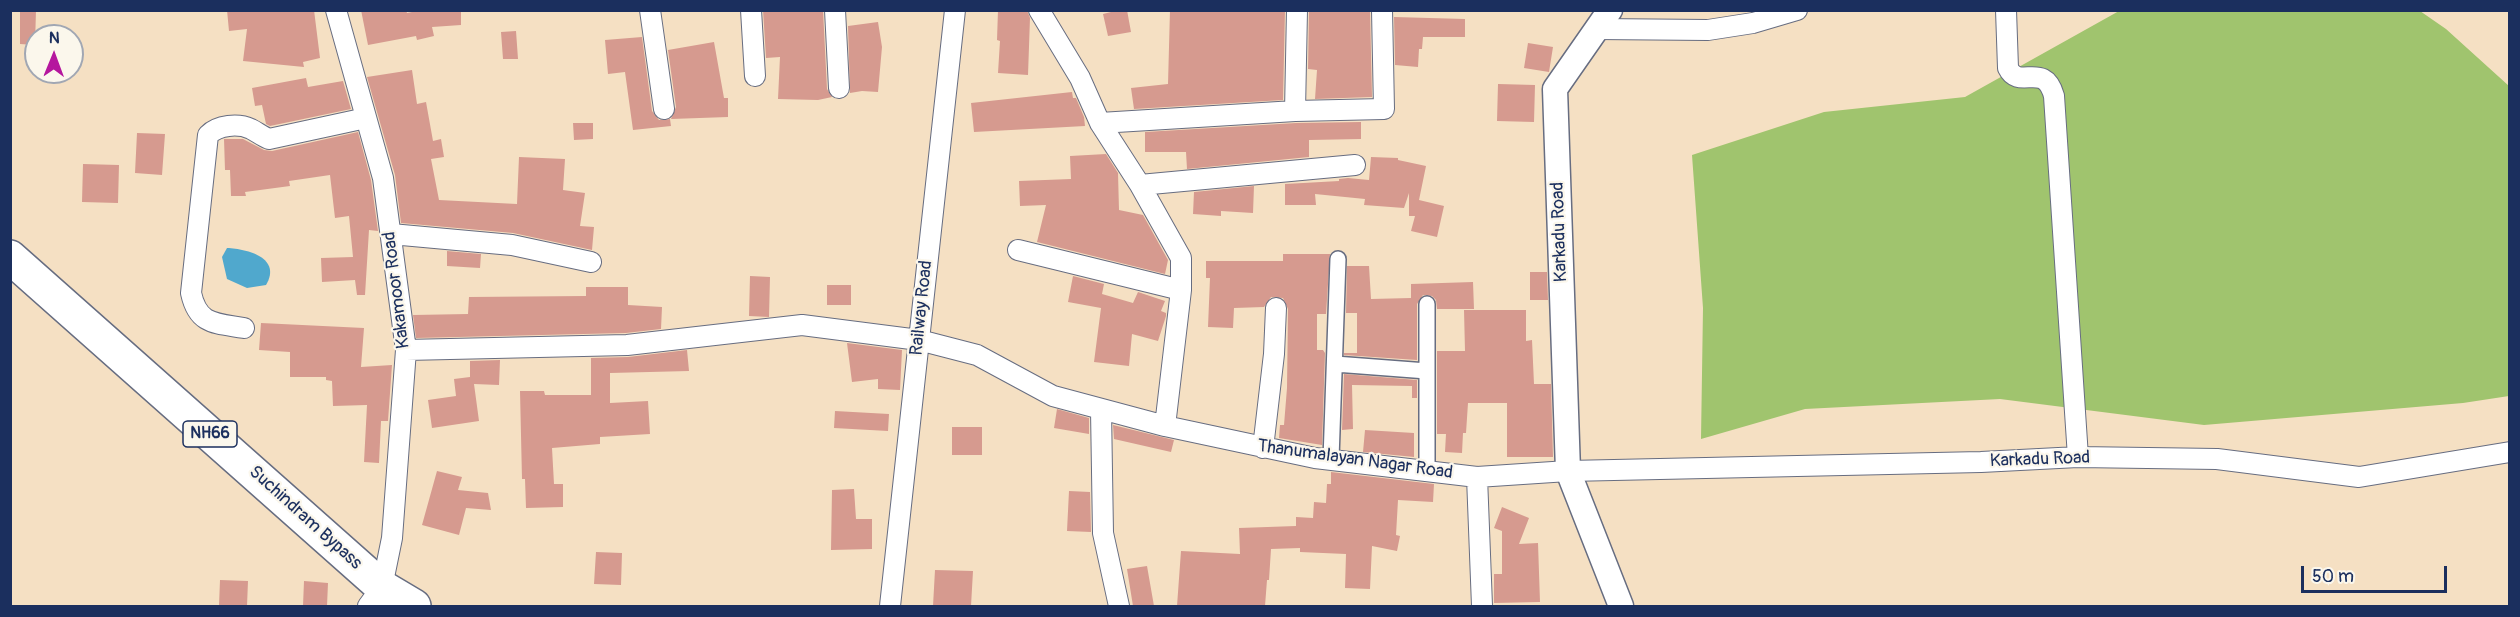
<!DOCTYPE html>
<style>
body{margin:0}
#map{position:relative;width:2520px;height:617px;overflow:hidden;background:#f5e0c3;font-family:Pangolin,sans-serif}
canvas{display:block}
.frame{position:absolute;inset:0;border:12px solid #1b2f5e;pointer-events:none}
.north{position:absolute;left:24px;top:24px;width:60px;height:60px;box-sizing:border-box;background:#fbf7ec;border:2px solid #a1a7b3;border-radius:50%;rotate:1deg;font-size:16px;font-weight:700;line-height:24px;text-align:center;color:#1b2f5e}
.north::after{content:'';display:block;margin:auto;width:21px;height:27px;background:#b5179e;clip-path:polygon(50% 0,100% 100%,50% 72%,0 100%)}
.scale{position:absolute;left:2301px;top:566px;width:146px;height:27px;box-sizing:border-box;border:3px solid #1b2f5e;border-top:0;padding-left:8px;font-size:18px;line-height:21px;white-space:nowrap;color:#1b2f5e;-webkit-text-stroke:4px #fbf7ec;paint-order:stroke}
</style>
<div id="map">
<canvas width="2520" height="617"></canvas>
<div class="frame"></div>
<div class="north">N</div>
<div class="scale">50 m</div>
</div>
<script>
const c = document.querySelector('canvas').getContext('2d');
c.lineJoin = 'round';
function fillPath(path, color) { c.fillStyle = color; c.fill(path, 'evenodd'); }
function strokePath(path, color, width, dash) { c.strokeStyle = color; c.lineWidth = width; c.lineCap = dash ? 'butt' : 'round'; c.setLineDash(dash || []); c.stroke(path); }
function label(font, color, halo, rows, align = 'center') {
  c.font = font + ' Pangolin,sans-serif'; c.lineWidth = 4.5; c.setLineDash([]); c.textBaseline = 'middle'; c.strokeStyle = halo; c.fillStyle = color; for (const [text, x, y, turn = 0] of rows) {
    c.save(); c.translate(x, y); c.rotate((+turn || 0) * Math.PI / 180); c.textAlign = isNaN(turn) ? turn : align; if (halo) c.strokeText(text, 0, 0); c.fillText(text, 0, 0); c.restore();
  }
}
const green = new Path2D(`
 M2119,11H2420L2446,29L2509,86V396L2463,403L2204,425L2000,399L1805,409L1701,439L1703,308L1692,155L1824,112L1965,97Z`);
const water = new Path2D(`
 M227,248C248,249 282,258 266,285L247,288L227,279L222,257Z`);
const building = new Path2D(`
 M20,10H36L35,45L20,44Z
 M227,10H314L320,58L303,62L304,67L243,61L247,29L229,31Z
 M361,10H406L407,13L422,10H461V25L432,27L434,36L417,40L416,36L368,45Z
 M763,10H823L827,89L832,97L818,100L778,99L780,57L766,58Z
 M998,10H1027L1030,18L1028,75L998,73L1000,41L997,40Z
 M1119,10H1127L1131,32L1108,36L1103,14Z
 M1170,10H1285L1283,100L1134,109L1131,88L1168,84Z
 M1309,10H1370L1372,97L1315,99L1317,70L1308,69Z
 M1394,17L1465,19V37H1423L1422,49H1419L1418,67L1395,65Z
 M878,22L882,47L878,92L862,91L850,93L848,26Z
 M516,31L518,59H503L501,32Z
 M642,37L652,111L659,120L670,119L671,126L633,130L625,72L608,74L605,40Z
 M714,42L724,98H728V117L671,119L676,107L668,50Z
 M1528,43L1553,47L1549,72L1524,68Z
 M412,70L417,104L426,102L433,141L441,139L444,157L431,159L439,200L517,204L519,157L565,159L563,190L585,193L580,226L594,227L592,250L513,233L401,223L395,175L367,77Z
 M306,78L308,87L343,81L351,109L270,126L266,124L262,105L255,106L252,88Z
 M1498,84L1535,85L1534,122L1497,121Z
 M1072,92L1073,98H1076L1084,117L1085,126L974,132L971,103Z
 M1361,122V139L1309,140V157L1187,169L1186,152H1145V132L1296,123Z
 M573,123H593V139L574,140Z
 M358,132L371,180L378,231L369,230L365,295H357L355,280L322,282L321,258L353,257L349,216L335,218L330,175L289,181L290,186L245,192L246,196H231L230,170H225L224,139H243L264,150L272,151Z
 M137,133L165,134L162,175L135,173Z
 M1106,154L1118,173L1119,210L1143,215L1168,260L1165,274L1037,242L1046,205L1020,206L1019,181L1071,179L1070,156Z
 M1371,157L1398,158V160L1426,166L1419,200L1444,206L1437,237L1411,231L1415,216H1409V193L1404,208L1364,205L1365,199L1315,194L1316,205H1285V184L1339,181V179L1348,178L1369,180Z
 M83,164L119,165L118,203L82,202Z
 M1254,186L1253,213L1221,211V216L1193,214L1194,192Z
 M447,251L481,254L480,268L447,266Z
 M1283,254H1330L1326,314H1317V350H1323L1325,353L1322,445L1279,438L1280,425H1284L1287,388L1288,309L1283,298L1271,297L1264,307L1234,308L1233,328L1208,327L1210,278H1206V261H1283Z
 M1347,266H1369L1371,299L1411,298V284L1473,282L1474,309H1437L1436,300L1432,296L1423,295L1417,304V360L1344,355V353H1357V313H1346Z
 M1530,272H1547L1548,300H1530Z
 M750,276L770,277L769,317L749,316Z
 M1073,276L1104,284L1102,294L1133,303L1138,292L1165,301L1161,311L1166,313V316L1158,341L1132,334L1129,366L1094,362L1101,308L1068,302Z
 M827,285H851V305H827Z
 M586,287H628V305L662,307L661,329L626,333L416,338L413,315L468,314L469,297L586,296Z
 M1464,310H1526V341L1532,340L1534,384H1551L1553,457H1507V403H1468L1466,433H1463L1462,453L1445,452L1446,434H1437V351H1465Z
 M261,323L364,328L361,367L392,365L388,421H381L379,463L364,462L367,405L333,406L332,381L326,380V377H290V352L259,350Z
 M847,343L902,350L900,390L878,389V379L852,382Z
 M687,350L689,371L610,373V403L648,401L650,434L600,437V444L552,448L554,484H563V507L526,508L525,479H522L520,391H544L545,395H591V358L628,357Z
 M500,360L499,385L474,384L479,421L432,428L428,400L456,396L454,379L470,377V361Z
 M1344,374L1417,380V398H1412V386L1352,385L1353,429L1342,430Z
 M1057,409L1089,418V434L1054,428Z
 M835,411L889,414L888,431L834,428Z
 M1113,425L1174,440L1171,452L1114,439Z
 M952,427H982V455H952Z
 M1365,430L1414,433V457L1363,452Z
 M437,471L462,477L458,490L488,493L491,510L466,508L459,535L422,525Z
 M1331,472L1434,484L1433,502L1398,500L1396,535L1400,536L1397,551L1372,546L1370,589L1345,588L1346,554L1300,552V548L1271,549L1269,580H1267L1265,606H1177L1181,551L1240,554L1239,528L1296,526V517L1313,518L1314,502L1326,503L1327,484H1331Z
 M854,489L856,519H872V549L831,550L832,490Z
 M1069,491L1090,492L1091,532L1067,531Z
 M1502,507L1529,518L1519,544L1538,543L1540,602L1494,603V574H1502V531L1494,528Z
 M596,552L622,553L621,585L594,584Z
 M1147,566L1154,606H1133L1127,569Z
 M935,570L973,571L971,606H933Z
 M220,580L248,581L247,606H219Z
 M304,581L328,583L327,606H303Z`);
const pedestrian = new Path2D(`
 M1335,364L1427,371
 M1331,459L1338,259
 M1427,471V304`);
const minor = new Path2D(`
 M336,10L383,178L406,350L392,538L382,587L368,606
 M650,10L664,109
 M751,10L755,76
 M835,10L839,88
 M1039,10L1080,78L1100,123L1140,185L1181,258V290L1165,426L1315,458L1477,477L1568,471L1981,462L2078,457L2217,459L2359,477L2510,452
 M2006,10L2008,68C2019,91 2044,60 2054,96L2078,457
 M1597,29L1708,30L1753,23L1797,10
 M1295,111L1297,10
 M1100,123L1295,111L1384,109L1382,10
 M1140,185L1355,165
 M391,234L512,245L591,262
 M1018,250L1181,290
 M244,328C215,323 198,325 191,293L208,135C218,125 238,123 251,129C257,132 262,136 269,139L366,118
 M406,350L627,345L802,325L919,340L977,355L1053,396L1165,426
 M1101,410L1103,533L1119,606
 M1263,448L1274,354L1276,308
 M1477,477L1482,606
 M890,606L955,10`);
const tertiary = new Path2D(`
 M1610,10L1555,89L1568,471L1621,606`);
const trunk = new Path2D(`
 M10,257L382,587L414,606`);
const shields = [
 [210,434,54]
];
const shieldNames = [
 ["NH66",210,434]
];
const streetNames = [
 ["Karkadu Road",1560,232,-92],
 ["Kakamoor Road",397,290,-97],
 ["Railway Road",922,308,-84],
 ["Thanumalayan Nagar Road",1355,460,8],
 ["Karkadu Road",2040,460,-2],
 ["Suchindram Bypass",305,518,42]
];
fillPath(green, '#a0c46e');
fillPath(water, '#50a8cd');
fillPath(building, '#d69a8f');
strokePath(pedestrian, '#676d81', 18);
strokePath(minor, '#676d81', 22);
strokePath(tertiary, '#676d81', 27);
strokePath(trunk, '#676d81', 36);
strokePath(pedestrian, '#fff', 15);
strokePath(minor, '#fff', 20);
strokePath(tertiary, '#fff', 24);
strokePath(trunk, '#fff', 33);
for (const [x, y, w] of shields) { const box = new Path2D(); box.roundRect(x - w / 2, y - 13, w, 26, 4.5); c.fillStyle = '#fbf7ec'; c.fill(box); strokePath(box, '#1b2f5e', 1.5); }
label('bold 16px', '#1b2f5e', null, shieldNames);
label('18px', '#1b2f5e', '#fbf7ec', streetNames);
</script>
